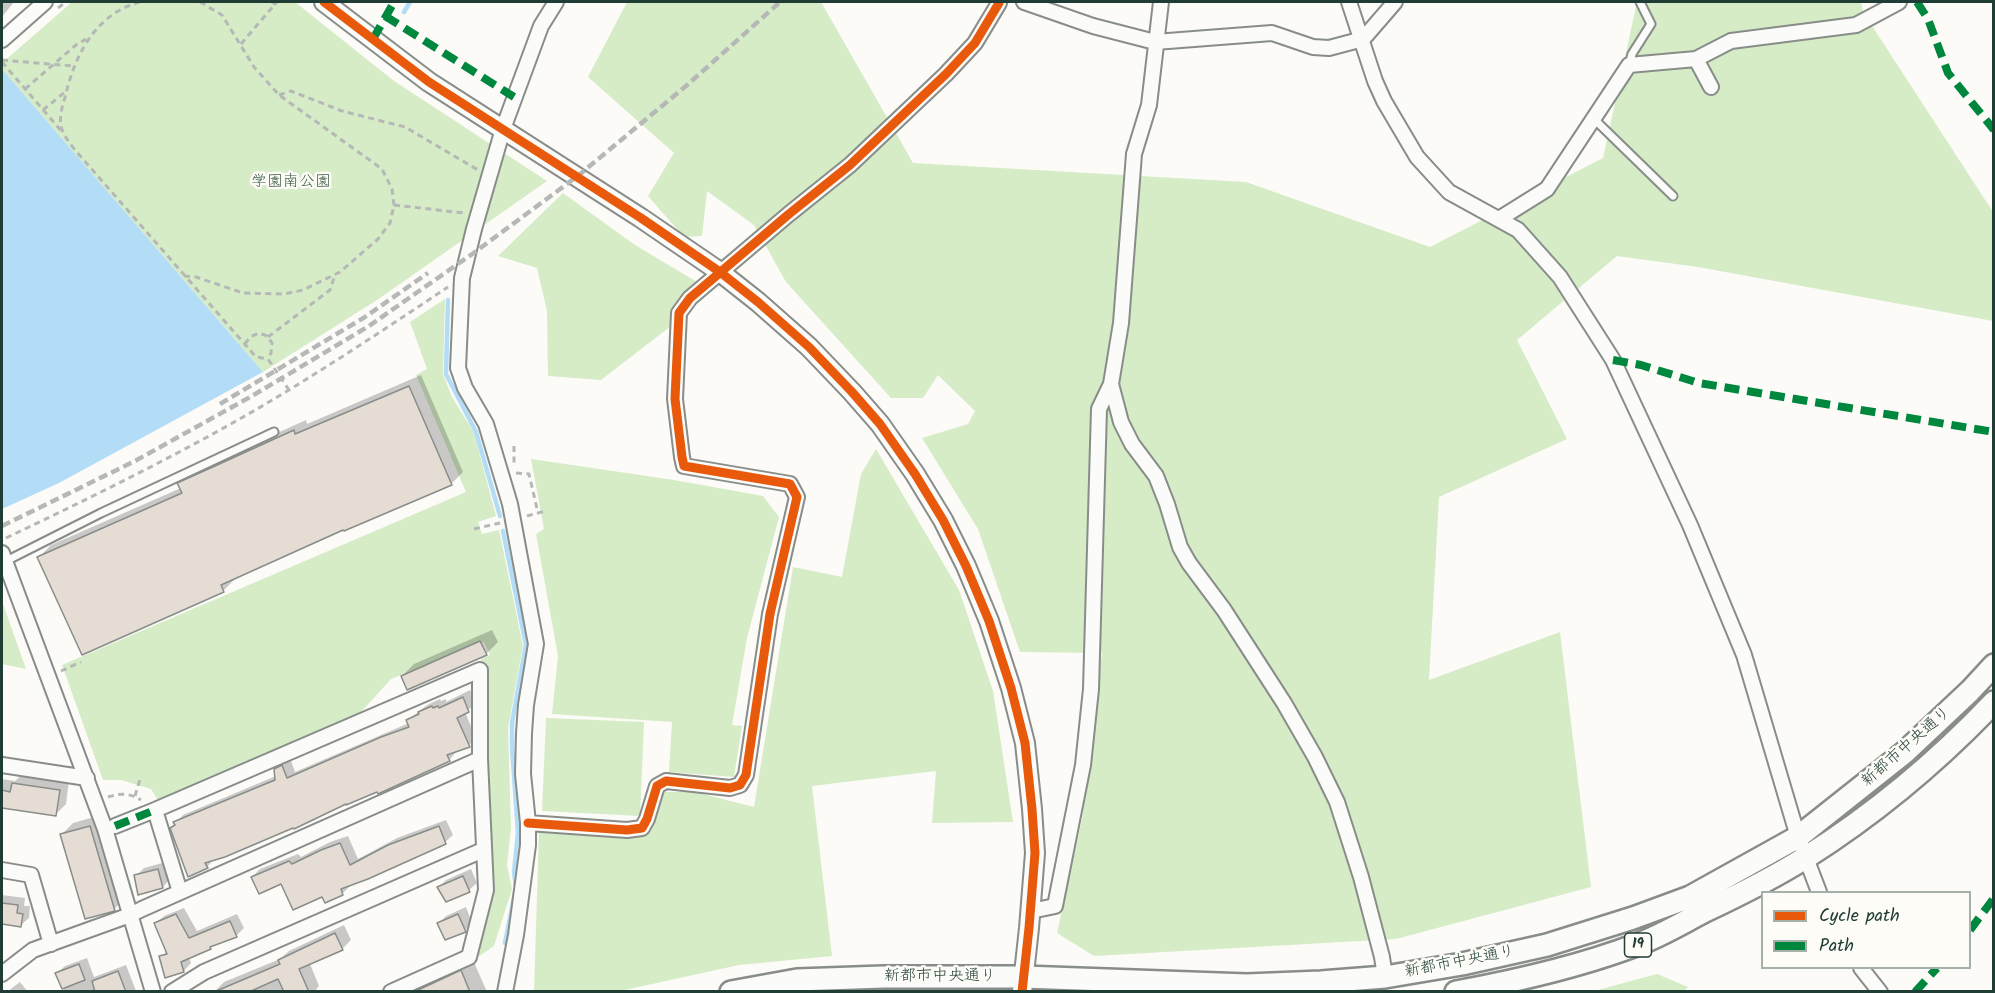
<!DOCTYPE html>
<meta charset="utf-8">
<style>
body{margin:0}
#map{position:relative;width:1995px;height:993px;overflow:hidden;background:#fcfbf8;font-family:Kalam,sans-serif}
canvas{display:block}
.frame{position:absolute;inset:0;border:3px solid #1f3d34;pointer-events:none}
.legend{position:absolute;left:1761px;top:891px;width:210px;height:78px;box-sizing:border-box;background:#fdfcf7;border:2px solid #a4b0a9;margin:0;padding:8px 10px;list-style:none;font-size:18px;color:#1f3d34}
.legend li{display:flex;align-items:center;gap:12px;height:30px}
.legend b{width:30px;border:2px solid #a4b0a9}
</style>
<div id="map">
<canvas width="1995" height="993"></canvas>
<div class="frame"></div>
<ul class="legend">
<li><b style="height:8px;background:#e8590c"></b>Cycle path</li>
<li><b style="height:8px;background:#00873e"></b>Path</li>
</ul>
</div>
<script>
const c = document.querySelector('canvas').getContext('2d');
c.lineJoin = 'round';
function fillPath(path, color) { c.fillStyle = color; c.fill(path, 'evenodd'); }
function strokePath(path, color, width, dash) { c.strokeStyle = color; c.lineWidth = width; c.lineCap = dash ? 'butt' : 'round'; c.setLineDash(dash || []); c.stroke(path); }
function label(font, color, halo, rows, align = 'center') {
  c.font = font + ' Kalam,"Klee One",sans-serif'; c.lineWidth = 5; c.setLineDash([]); c.textBaseline = 'middle'; c.strokeStyle = halo; c.fillStyle = color; for (const [text, x, y, turn = 0] of rows) {
    c.save(); c.translate(x, y); c.rotate((+turn || 0) * Math.PI / 180); c.textAlign = isNaN(turn) ? turn : align; if (halo) c.strokeText(text, 0, 0); c.fillText(text, 0, 0); c.restore();
  }
}
const green = new Path2D(`
 M72,2H295L394,81L547,181L377,300L263,372L2,69V63Z
 M627,2H821L913,163L1246,182L1430,247L1603,158L1637,2H1861L1863,12L1993,212V321L1698,267L1617,256L1517,340L1567,439L1439,497L1429,680L1560,632L1591,887L1396,939L1094,956L1057,933L1082,819L1102,653L1020,652L978,529L922,438L968,424L975,411L938,375L923,398H891L786,282L754,225L707,191L702,236L684,237L648,196L674,153L588,77Z
 M563,193L635,245L697,282L672,314L671,326L601,380L548,376L547,311L537,268L498,256Z
 M445,299L443,374L452,397L474,433L496,516L478,522L482,534L499,530L523,646L508,728L511,828L507,865L512,889L494,946L478,957L491,900L481,659L490,655L484,642L391,679L360,713L159,802L151,789L121,780H103L62,665L466,492L416,375L427,369L410,322Z
 M876,449L959,590L993,691L1013,822L932,823L936,771L812,786L832,956L739,965L620,991L534,992L539,831L639,837L652,827L664,792H695L754,807L793,567L842,577L861,474Z
 M531,459L674,480L763,496L779,517L747,638L732,725L742,726L734,777L669,772L672,722L552,714L558,656L536,534L544,529Z
 M2,601L26,669L2,664Z
 M546,718L644,722L640,816L542,811Z
 M1657,974L1688,987L1684,991H1594Z`);
const water = new Path2D(`
 M2,69L263,372L59,483L2,509Z`);
const shadow = new Path2D(`
 M2,2H14L2,17Z
 M421,375L463,472L451,484L235,578V579L223,591L39,557L51,545L181,488L179,484L191,472L306,420L307,424Z
 M492,630L498,642L486,654L402,676L414,664Z
 M470,690L476,704L465,712L476,738L469,745L456,750V752L449,760L214,859L207,867L172,828L183,815L276,776L275,769L283,761L290,758L295,772L409,723L408,720L427,705L440,699L441,701L446,699V702Z
 M24,773L69,780L66,804L55,815L2,807V779L15,781Z
 M101,815L126,898L114,909L61,835L73,823Z
 M446,820L453,835L445,842L349,884L350,886L342,894L323,895L282,882L252,877L260,869L298,854L301,857L330,842L348,836L358,859L397,838Z
 M166,862L170,879L163,887L136,876L144,868Z
 M471,869L477,883L469,890L439,887L446,880Z
 M2,895L25,898L24,906H30L29,918L21,925L2,923Z
 M466,907L472,923L465,930L439,923L446,916Z
 M184,908L197,931L237,914L244,928L236,936L214,944L210,948L189,957L191,963L184,971L161,957L167,951L156,923L164,916Z
 M344,925L351,940L342,949L310,964L319,986L314,992L215,991L224,982L280,959L289,951Z
 M87,958L94,977L126,965L136,991L65,992L57,973L65,966Z
 M473,960L487,992H400Z
 M20,982L28,992H7Z`);
const stream = new Path2D(`
 M404,12L410,2
 M448,300L446,374L476,432L500,516
 M503,531L526,645L512,723V747L518,833L514,872L516,888L505,943`);
const building = new Path2D(`
 M409,386L452,485L344,531L343,530L221,585L224,592L82,655L37,557L182,493L177,483L215,466L294,430L295,434Z
 M480,641L487,655L407,690L401,676Z
 M463,697L469,712L457,718L470,747L447,755L450,761L378,794L377,792L346,805V804L294,829L293,828L225,857L205,863L208,868L188,877L170,828L175,825L173,822L275,780L274,769L282,765L287,778L381,737L409,727L406,720L419,714L418,712L432,706L433,708L438,706L439,708Z
 M12,783L60,790L56,816L2,808V790L10,792Z
 M90,826L115,911L85,919L60,834Z
 M439,826L446,844L368,879L341,889L343,895L325,903L322,897L293,910L281,884L259,894L251,877L289,861L292,864L321,850L340,843L350,865L388,845Z
 M158,869L163,888L138,895L134,875Z
 M463,876L470,892L446,902L437,887Z
 M2,903L18,905L17,913L23,914L21,927L2,924Z
 M176,914L189,938L230,921L237,937L210,947L211,949L181,962L184,972L165,978L159,956L167,954L154,923Z
 M458,914L466,932L445,940L437,923Z
 M335,933L343,950L299,969L309,992H284L278,979L249,992H214L280,964L278,960Z
 M79,964L85,980L62,989L55,973Z
 M461,970L470,992H414Z
 M118,971L126,992H95L92,981Z`);
const path = new Path2D(`
 M140,2C97,13 75,54 66,94C63,104 59,115 61,126C63,135 69,142 75,150L256,357L268,359L289,390
 M272,2L275,4L278,2
 M58,8L66,2
 M241,44L275,4
 M2,60L73,66
 M2,62L63,133
 M25,89L76,45L86,39
 M279,95L291,91L342,111L405,127L478,170
 M43,110L65,92
 M394,205L464,213
 M184,276L196,277L243,293L284,294L303,290L340,272L378,239L390,223L394,205L392,189L382,169L279,95L254,67L222,15L200,2
 M268,337L330,290L335,275
 M245,344L250,337L259,333L267,336L272,343L271,353L268,359
 M514,446V465
 M516,473L529,474L538,513
 M527,516L545,511
 M474,529L500,523
 M6,538C90,498 176,456 257,409C322,371 385,329 448,287
 M61,671L81,662
 M135,796L141,776
 M108,797C120,793 130,793 141,800`);
const lane = new Path2D(`
 M1629,65L1632,54L1651,24L1640,2
 M1593,118L1673,196
 M6,561L101,513L274,432`);
const street = new Path2D(`
 M1024,2L1093,26L1155,42L1272,33L1313,47L1329,48L1363,39L1395,2
 M1349,2L1375,81L1384,101L1417,157L1449,192L1518,230L1560,277L1613,360L1690,525L1744,655L1798,837L1819,892
 M2,40L45,2
 M1696,59L1711,87
 M1499,219L1547,189L1629,65L1696,59L1731,41L1856,25L1899,2
 M1111,384L1121,422L1132,444L1156,476L1167,504L1180,547L1189,563L1224,610L1284,703L1315,757L1337,802L1361,877L1382,957L1385,977
 M2,553L105,829L153,992
 M2,765L87,778
 M528,823L627,830L642,828L647,819L657,786L666,781L730,788L740,785L746,775L770,614L797,497L790,484L684,466L682,457L675,399L679,313L690,298L789,214L850,165L946,74L975,43L999,3
 M115,826L155,810
 M2,870L31,875L51,944
 M180,892L155,810L480,670V759L486,890L469,957L391,992
 M1031,911L1055,906L1083,765L1091,689L1099,409L1111,384L1121,323L1134,154L1149,105L1161,2
 M1861,968L1880,992
 M2,974L33,950L130,915L142,909L480,759
 M172,992L204,972L483,850
 M505,992L516,935L528,845V823L523,774L524,733L526,705L536,644L510,504L486,424L465,388L458,368L462,278L474,229L503,129L541,26L556,2`);
const secondary = new Path2D(`
 M324,2L429,82L641,218L720,272L758,302L809,347L852,392L880,424L915,474L943,520L966,566L989,621L1011,688L1025,743L1032,809L1035,853L1029,928L1022,992`);
const primary = new Path2D(`
 M731,992L797,980L883,977H1023L1247,985L1321,982L1385,977L1462,964L1547,945L1633,918L1690,897L1798,837L1904,753L1970,691L1994,665
 M1456,992C1516,981 1578,967 1636,945C1659,937 1682,923 1705,911C1739,895 1773,878 1805,858C1873,815 1938,761 1994,702`);
const rail = new Path2D(`
 M220,404L365,317L428,273
 M2,526L135,461L252,396L369,326L475,252L579,175L686,86L780,2`);
const quiet = new Path2D(`
 M1917,2L1928,19L1948,73L1994,130
 M385,16L514,97
 M373,39L394,2
 M1613,360L1641,365L1699,383L1994,432
 M115,826L155,810
 M1970,930L1994,898
 M1915,992L1937,968`);
const cycleway = new Path2D(`
 M324,2L429,82L641,218L720,272L758,302L809,347L852,392L880,424L915,474L943,520L966,566L989,621L1011,688L1025,743L1032,809L1035,853L1029,928L1022,992
 M528,823L627,830L642,828L647,819L657,786L666,781L730,788L740,785L746,775L770,614L797,497L790,484L684,466L682,457L675,399L679,313L690,298L789,214L850,165L946,74L975,43L999,3`);
const shields = [
 [1638,945,27]
];
const shieldNames = [
 ["19",1638,945]
];
const parkNames = [
 ["学園南公園",291,183]
];
const streetNames = [
 ["新都市中央通り",1907,748,-41],
 ["新都市中央通り",1460,963,-11],
 ["新都市中央通り",940,977]
];
fillPath(green, '#d5ecc6');
fillPath(water, '#b3ddf6');
fillPath(shadow, '#0003');
strokePath(stream, '#b3ddf6', 4.5);
fillPath(building, '#e5dcd4');
strokePath(building, '#888d8a', 1.5);
strokePath(lane, '#888d8a', 11);
strokePath(street, '#888d8a', 18);
strokePath(secondary, '#888d8a', 22);
strokePath(primary, '#888d8a', 26);
strokePath(path, '#b5b8b6', 3, [6, 4.5]);
strokePath(lane, '#fbfbf9', 7);
strokePath(street, '#fbfbf9', 14);
strokePath(secondary, '#fbfbf9', 18);
strokePath(primary, '#fbfbf9', 21);
strokePath(rail, '#b5b8b6', 4.5, [9, 4.5]);
strokePath(quiet, '#00873e', 8, [15, 8]);
strokePath(cycleway, '#e8590c', 9);
for (const [x, y, w] of shields) { const box = new Path2D(); box.roundRect(x - w / 2, y - 12, w, 24, 4.5); c.fillStyle = '#fdfcf7'; c.fill(box); strokePath(box, '#1f3d34', 1.5); }
label('bold 15px', '#1f3d34', null, shieldNames);
label('16px', '#3d5e49', '#fdfcf7', parkNames);
label('16px', '#1f3d34', '#fdfcf7', streetNames);
</script>
